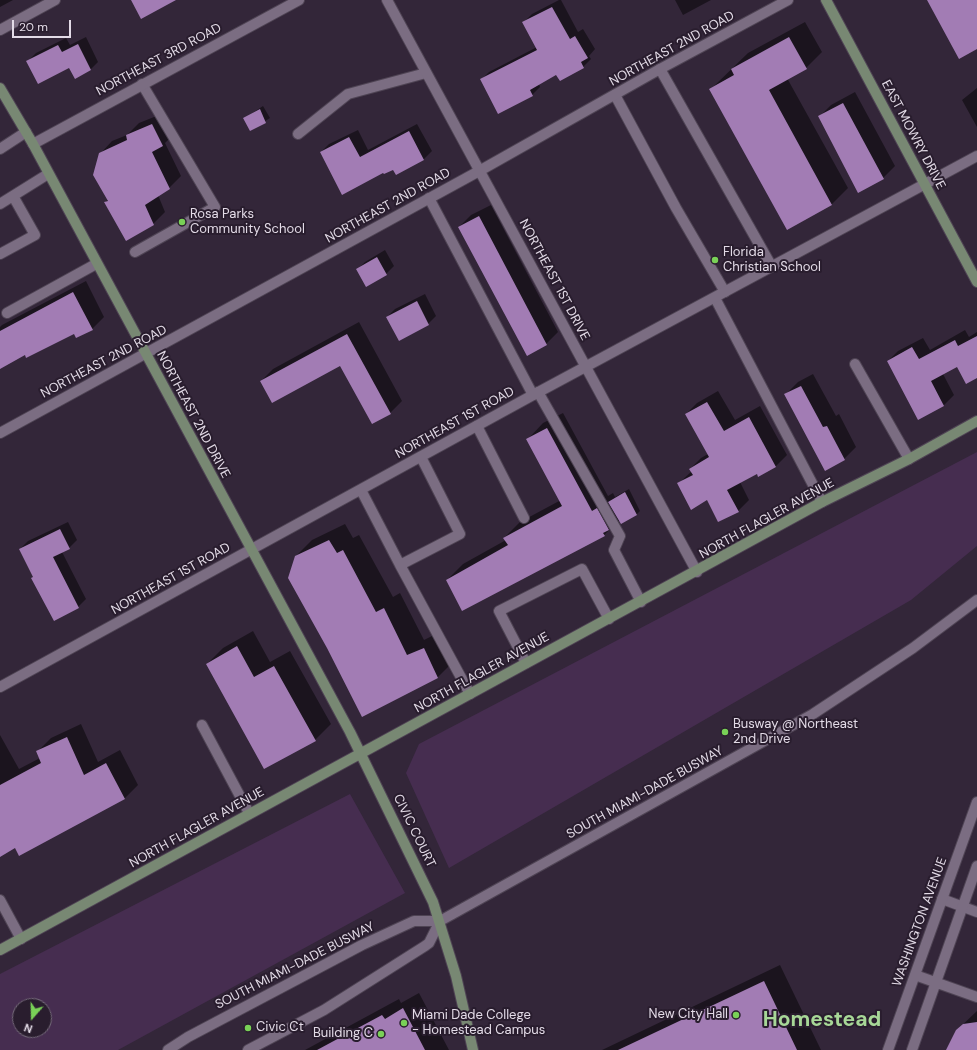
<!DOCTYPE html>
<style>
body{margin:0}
#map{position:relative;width:977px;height:1050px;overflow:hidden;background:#332639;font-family:"DM Sans",sans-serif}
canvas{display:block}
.north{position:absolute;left:12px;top:998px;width:40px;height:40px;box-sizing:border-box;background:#291d2e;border:1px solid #736978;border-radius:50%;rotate:200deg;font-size:11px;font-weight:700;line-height:16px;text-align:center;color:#e3dbe7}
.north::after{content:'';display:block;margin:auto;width:14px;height:18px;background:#79d157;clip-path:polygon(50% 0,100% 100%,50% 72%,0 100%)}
.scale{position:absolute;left:12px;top:20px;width:59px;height:18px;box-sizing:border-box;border:2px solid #e3dbe7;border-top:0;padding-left:5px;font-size:12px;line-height:14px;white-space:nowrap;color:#e3dbe7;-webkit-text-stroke:3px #291d2e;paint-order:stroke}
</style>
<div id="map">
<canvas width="977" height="1050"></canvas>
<div class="north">N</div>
<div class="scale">20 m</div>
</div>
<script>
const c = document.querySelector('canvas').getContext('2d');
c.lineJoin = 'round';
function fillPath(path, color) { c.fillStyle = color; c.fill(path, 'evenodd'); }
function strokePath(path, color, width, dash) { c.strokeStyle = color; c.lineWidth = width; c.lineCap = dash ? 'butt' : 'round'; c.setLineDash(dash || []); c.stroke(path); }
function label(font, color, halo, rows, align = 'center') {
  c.font = font + ' "DM Sans",sans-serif'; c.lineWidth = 4; c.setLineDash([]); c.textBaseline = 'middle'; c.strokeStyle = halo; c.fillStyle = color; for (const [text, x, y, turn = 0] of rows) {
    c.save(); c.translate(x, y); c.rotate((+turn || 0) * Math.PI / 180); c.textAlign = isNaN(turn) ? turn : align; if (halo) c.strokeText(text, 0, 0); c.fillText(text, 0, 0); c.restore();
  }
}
const green = new Path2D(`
 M977,452V546L911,600L449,868L406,773L419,744Z
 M350,794L405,893L118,1050H0V974ZM20,1006H44V1030H20Z`);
const shadow = new Path2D(`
 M0,0H13L0,7Z
 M559,0H561L578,32L583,29L595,49L589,56L591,59L583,67L557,74L539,84L540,87L532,95L481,80L489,72L537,47L524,22L532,14Z
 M675,0H711L683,15Z
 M805,22L822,52L806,68L787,78L848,188L832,204L787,229L710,90L748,53Z
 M86,37L98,62L90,70L28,61L36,53L66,38L70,45Z
 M977,88V127L962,100Z
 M855,92L895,166L883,178L819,117L831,105Z
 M263,106L270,118L251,130L245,118Z
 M164,113L175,133L165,143L181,176L169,188L158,195L165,212L153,224L105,202L108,200L100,154L112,141L127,135L139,123Z
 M417,124L432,151L424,159L397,173L394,168L321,152L329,144L358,130L368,150Z
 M491,205L558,332L546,344L459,227L471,215Z
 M385,250L394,266L386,274L357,270L365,262Z
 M86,281L104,317L92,329L74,332L25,354L0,356V327L2,325Z
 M425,294L436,316L428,324L387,317L395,309Z
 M359,322L402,401L390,413L340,365L261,381L273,369Z
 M965,330L969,337L977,332V377L957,366L943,374L954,395L944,405L888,361L898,351L923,338L930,350Z
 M813,374L836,416L839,414L856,447L844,459L786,394L798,382Z
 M718,391L735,420L760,406L787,455L776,466L758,476L757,473L740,482L749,500L738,511L708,499L678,484L692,471L690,469L701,458L708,454L686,414L697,403Z
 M563,413L608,496L613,493L615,497L629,489L640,511L636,515L620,520L604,535L447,580L463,564L506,540L504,538L520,522L561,500L528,439L543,423Z
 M68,522L77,540L69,548L62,552L86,599L78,607L34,577L20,549L28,541Z
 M345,524L353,538L359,535L393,597L400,593L424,640L440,632L454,661L438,677L363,715L296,556L312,540Z
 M253,631L270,662L290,651L331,724L315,740L207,664L223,648Z
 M81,724L98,762L120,750L138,785L125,798L16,847L0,848V735L19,769L40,758L37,752L51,738Z
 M780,965L821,1050H602Z
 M419,993L449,1050H305L399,999L401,1003Z
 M977,1011V1050H948L957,1030Z`);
const building = new Path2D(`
 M131,0H176L141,19Z
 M927,0H977V49L959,59Z
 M552,7L570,39L575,36L588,58L581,62L584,68L560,81L556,75L530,90L533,96L498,114L480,79L537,50L522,22Z
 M789,37L807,69L769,90L832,205L787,230L709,89L734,75L731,69Z
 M78,44L91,70L75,79L69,68L38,84L26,61L58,45L62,52Z
 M843,103L884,179L858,193L818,116Z
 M260,109L266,123L250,131L243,118Z
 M152,124L163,146L152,152L170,189L145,205L154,225L126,241L104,202L108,201L93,175L99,153L127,140L126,135Z
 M409,131L424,160L396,175L393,170L384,174L383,173L342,195L320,152L349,137L360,157Z
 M479,216L547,345L527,356L458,227Z
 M377,257L387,275L366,287L356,269Z
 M73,292L93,330L76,338L74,334L26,358L25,355L0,369V331Z
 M417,301L429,325L399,341L386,317Z
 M347,334L391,414L372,424L340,366L272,403L260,381Z
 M977,336V378L966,384L957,367L931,381L944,406L918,420L887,361L912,347L919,359L955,340L958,346Z
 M801,386L823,427L827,426L845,460L825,471L784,394Z
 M707,402L724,431L749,417L776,467L758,477L757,474L727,490L739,512L718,522L707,500L691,510L677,483L693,475L689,469L709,457L685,414Z
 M547,428L592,511L597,508L609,530L603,533L605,536L462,611L446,580L508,545L503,538L562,506L526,439Z
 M625,492L637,515L621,524L608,502Z
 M60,529L70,549L53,557L79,608L54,621L31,578L33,577L19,549Z
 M329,540L337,553L343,550L376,612L384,608L407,655L424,648L438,678L362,717L327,648L288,578L295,556Z
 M237,646L254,677L274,666L316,741L264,769L206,664Z
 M67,737L84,775L106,763L125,799L19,856L15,848L0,857V785L41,763L36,751Z
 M764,981L797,1050H618Z
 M403,1008L425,1050H317L382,1015L385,1019Z
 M977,1022V1050H946L956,1030L963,1024Z`);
const lane = new Path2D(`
 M0,30L55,0
 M660,69L772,267
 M615,95L676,208L725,292
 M298,134L348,94L426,73
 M0,149L26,132
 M429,198L533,395
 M0,204L48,174
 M135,252L215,207L142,84
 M0,254L35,235L13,196
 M715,298L822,502
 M7,313L96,264
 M855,364L909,459
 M538,392L620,536L614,550L641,602
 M477,426L524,518
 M361,490L400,565L460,534L421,457
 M400,565L470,694
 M526,663L499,611L582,569L609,619
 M202,725L249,813
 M942,899L977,912
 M168,1050L188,1037L362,945L414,921H440L813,714L913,648L977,600
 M248,1050L324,1010L425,946L429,943L440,921`);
const street = new Path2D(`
 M387,0L697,572
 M33,144L299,0
 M0,433L481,170L660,69L788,0
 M0,687L533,395L977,156
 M0,900L21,939
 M915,975L977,997
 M888,1050L977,802
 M912,1050L977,866`);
const secondary = new Path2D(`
 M826,0L977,282
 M0,88L33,144L350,732L433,902L456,976L473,1050
 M0,950L822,502L909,459L977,421`);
const markers = [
 [182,222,4,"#79d157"],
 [715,260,4,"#79d157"],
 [725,732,4,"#79d157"],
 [736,1015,4,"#79d157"],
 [404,1023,4,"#79d157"],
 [248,1028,4,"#79d157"],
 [381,1034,4,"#79d157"]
];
const streetNames = [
 ["NORTHEAST 2ND ROAD",672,49,-29],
 ["NORTHEAST 3RD ROAD",159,60,-28],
 ["EAST MOWRY DRIVE",913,135,62],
 ["NORTHEAST 2ND ROAD",388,206,-29],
 ["NORTHEAST 1ST DRIVE",554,280,62],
 ["NORTHEAST 2ND ROAD",104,362,-28],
 ["NORTHEAST 2ND DRIVE",193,415,62],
 ["NORTHEAST 1ST ROAD",455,423,-29],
 ["NORTH FLAGLER AVENUE",767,519,-29],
 ["NORTHEAST 1ST ROAD",171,579,-29],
 ["NORTH FLAGLER AVENUE",482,673,-29],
 ["SOUTH MIAMI-DADE BUSWAY",645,793,-29],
 ["NORTH FLAGLER AVENUE",197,828,-29],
 ["CIVIC COURT",414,831,64],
 ["WASHINGTON AVENUE",920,922,-70],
 ["SOUTH MIAMI-DADE BUSWAY",295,966,-27]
];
const poiNames = [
 ["Rosa Parks",190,215],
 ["Community School",190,230],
 ["Florida",723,253],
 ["Christian School",723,268],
 ["Busway @ Northeast",733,725],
 ["2nd Drive",733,740],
 ["New City Hall",728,1015,"right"],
 ["Miami Dade College",412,1016],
 ["- Homestead Campus",412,1031],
 ["Civic Ct",256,1028],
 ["Building C",373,1034,"right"]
];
const townNames = [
 ["Homestead",822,1020]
];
fillPath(green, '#462d50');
fillPath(shadow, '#0007');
fillPath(building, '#a27cb4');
strokePath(lane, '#4f4454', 12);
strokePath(street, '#4f4454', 12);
strokePath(secondary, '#4f4454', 12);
strokePath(lane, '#7b6d82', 10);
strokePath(street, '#7b6d82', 10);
strokePath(secondary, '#788873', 10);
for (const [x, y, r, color] of markers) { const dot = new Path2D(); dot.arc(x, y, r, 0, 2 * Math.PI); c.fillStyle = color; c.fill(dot); strokePath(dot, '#291d2e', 1.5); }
label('13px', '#e3dbe7', '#291d2e', streetNames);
label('13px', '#e3dbe7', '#291d2e', poiNames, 'left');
label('bold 21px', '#a7d797', '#291d2e', townNames);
</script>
